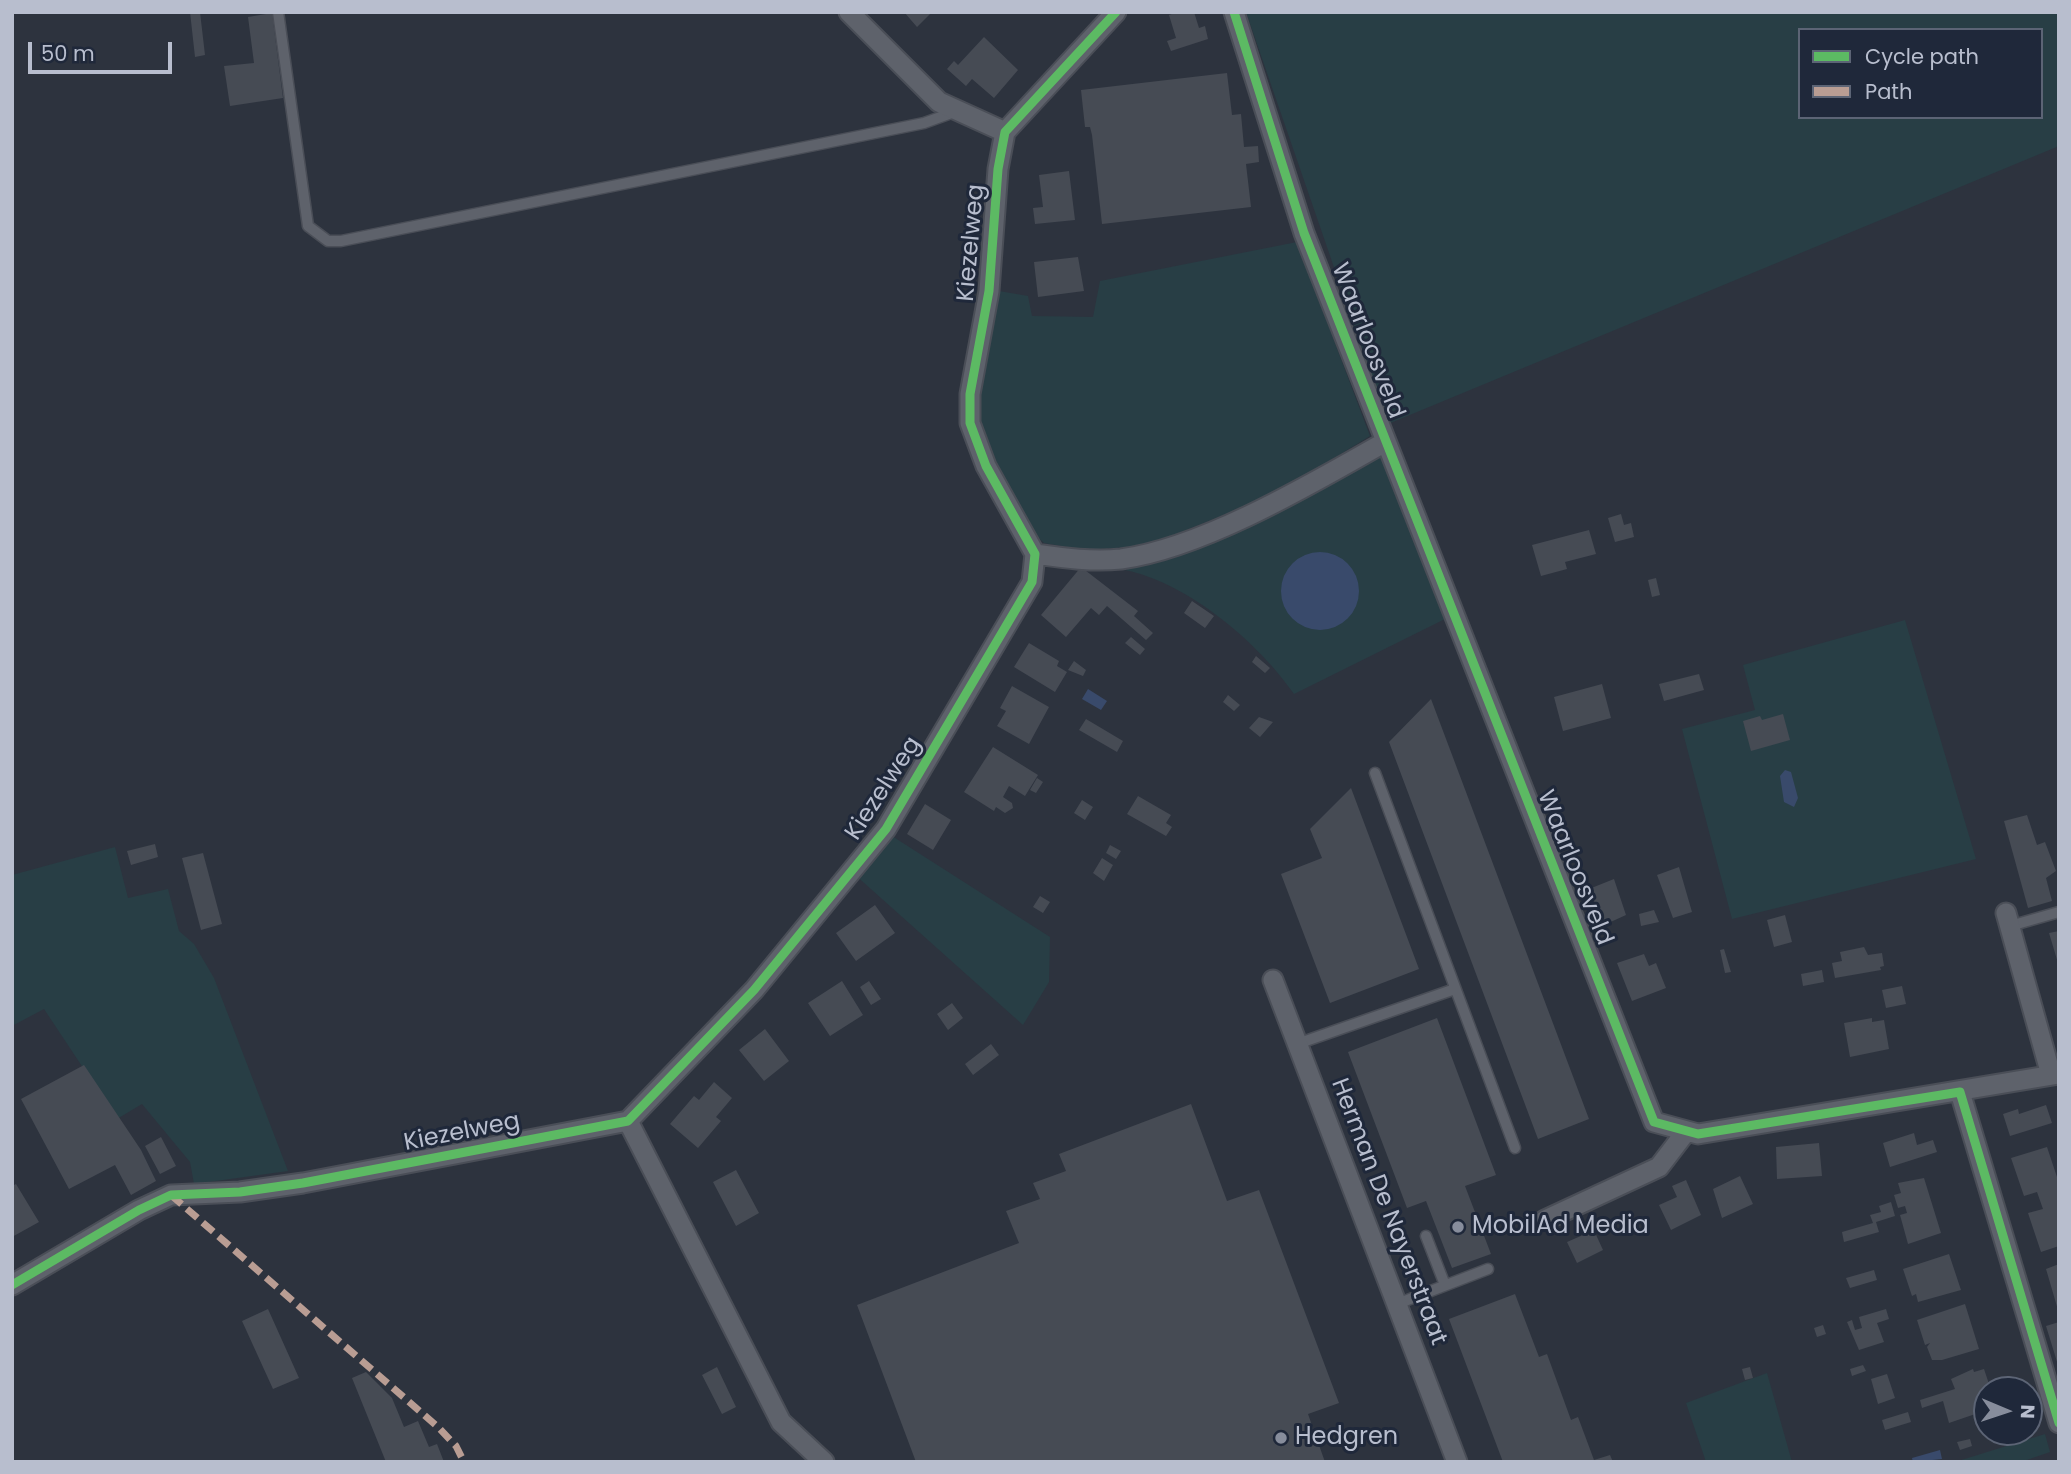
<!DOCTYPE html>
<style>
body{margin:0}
#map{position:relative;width:2071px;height:1474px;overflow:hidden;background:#2d333e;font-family:Poppins,sans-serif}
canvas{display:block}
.frame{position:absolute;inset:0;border:14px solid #b8bece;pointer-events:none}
.legend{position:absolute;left:1798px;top:28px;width:245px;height:91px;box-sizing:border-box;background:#1f283a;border:2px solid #5c6475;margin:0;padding:9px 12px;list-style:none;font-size:21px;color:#b8bece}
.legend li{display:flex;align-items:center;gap:14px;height:35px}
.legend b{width:35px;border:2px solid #5c6475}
.north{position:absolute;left:1973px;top:1376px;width:70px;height:70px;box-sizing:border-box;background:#1f283a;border:2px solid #5c6475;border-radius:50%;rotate:92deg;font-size:19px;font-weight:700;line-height:28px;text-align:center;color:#b8bece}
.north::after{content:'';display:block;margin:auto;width:24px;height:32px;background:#878d9c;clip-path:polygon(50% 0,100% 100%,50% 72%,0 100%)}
.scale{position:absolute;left:28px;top:42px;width:144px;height:32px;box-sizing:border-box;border:4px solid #b8bece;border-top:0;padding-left:9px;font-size:21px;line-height:24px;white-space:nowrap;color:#b8bece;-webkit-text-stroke:5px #1f283a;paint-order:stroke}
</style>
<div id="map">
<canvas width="2071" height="1474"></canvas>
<div class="frame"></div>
<ul class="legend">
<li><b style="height:9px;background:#5cba63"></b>Cycle path</li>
<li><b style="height:9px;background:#b99d93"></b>Path</li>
</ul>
<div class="north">N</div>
<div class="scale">50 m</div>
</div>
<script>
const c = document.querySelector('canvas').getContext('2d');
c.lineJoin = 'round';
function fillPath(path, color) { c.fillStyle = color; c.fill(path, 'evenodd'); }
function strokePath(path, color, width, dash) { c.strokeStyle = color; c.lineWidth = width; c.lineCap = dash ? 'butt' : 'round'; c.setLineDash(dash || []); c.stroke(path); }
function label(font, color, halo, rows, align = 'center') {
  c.font = font + ' Poppins,sans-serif'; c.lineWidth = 6; c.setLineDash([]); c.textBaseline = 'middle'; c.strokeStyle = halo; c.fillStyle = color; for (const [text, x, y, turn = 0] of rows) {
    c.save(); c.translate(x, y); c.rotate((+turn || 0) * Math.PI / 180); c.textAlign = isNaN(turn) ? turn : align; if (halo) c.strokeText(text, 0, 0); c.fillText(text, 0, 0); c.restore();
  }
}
const green = new Path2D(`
 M1246,12H2055L2059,15V146L1388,424ZM1800,30H2041V117H1800Z
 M1297,242L1370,436L1274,495L1166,538L1129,547L1085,550L1044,543L1028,528L984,440L977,408L999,291L1028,296L1032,316L1093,317L1100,281Z
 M1381,456L1447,618L1294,694C1258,642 1188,583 1125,570L1262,519Z
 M1905,620L1976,859L1732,919L1682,729L1755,710L1743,665Z
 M881,829L1050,937L1049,982L1023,1025L853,873Z
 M115,847L128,898L168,889L179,931L194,944L214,978L288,1171L194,1184L190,1162L142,1104L117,1119L44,1009L12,1026V875Z
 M1767,1373L1792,1462H1706L1686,1403Z
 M2045,1434L2050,1452L2021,1462H1955Z`);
const water = new Path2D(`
 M1281 591a39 39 0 1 1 78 0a39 39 0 1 1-78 0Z
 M1088,689L1107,701L1101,710L1082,699Z
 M1785,770L1791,772L1798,798L1794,807L1784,802L1780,776Z
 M1940,1450L1942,1459L1913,1462L1912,1458Z`);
const building = new Path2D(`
 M190,12H200L205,55L195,57Z
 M904,12H932L917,27Z
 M1177,12H1194L1199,28L1205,26L1208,39L1171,51L1167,41L1176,38L1169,15Z
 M272,13L283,98L230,106L224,66L254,63L248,17Z
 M984,37L1018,70L994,98L972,79L966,86L947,69L954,61L958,65Z
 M1227,73L1232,115L1241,114L1244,147L1258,146L1259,162L1246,164L1251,207L1102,224L1092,135L1090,127H1085L1081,90Z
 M1069,171L1075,220L1035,224L1033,208L1043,207L1039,175Z
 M1078,257L1084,291L1038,297L1034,262Z
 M1621,514L1624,525L1631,523L1634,537L1615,542L1608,518Z
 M1589,530L1596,554L1565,562L1567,569L1541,576L1532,545Z
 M1081,567L1138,611L1134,616L1153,633L1146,640L1107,606L1099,615L1091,608L1066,637L1041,615Z
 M1656,578L1660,595L1652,597L1648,580Z
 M1192,601L1214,616L1205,628L1184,613Z
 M1131,637L1145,649L1140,655L1125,643Z
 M1029,643L1059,661L1057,666L1067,672L1055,692L1014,667Z
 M1256,656L1270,668L1265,673L1252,662Z
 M1074,661L1086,670L1083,676L1068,670Z
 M1699,674L1704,690L1664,701L1659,684Z
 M1602,684L1611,718L1563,731L1554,697Z
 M1012,686L1049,707L1029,744L997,726L1006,711L1000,708Z
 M1228,695L1240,705L1234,711L1223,702Z
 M1431,699L1589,1119L1538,1139L1389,742Z
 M1783,714L1790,740L1751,751L1743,721L1760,716L1762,720Z
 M1259,717L1273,722L1260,737L1249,728Z
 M1086,719L1123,741L1117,752L1079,730Z
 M993,747L1038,775L1025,796L1009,786L1003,797L1012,803L1013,808L1005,813L996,807L994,811L964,792Z
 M1037,778L1043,782L1036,793L1030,790Z
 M1351,788L1419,969L1330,1003L1281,874L1322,858L1310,829Z
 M1138,796L1171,815L1166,823L1172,827L1166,836L1127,814Z
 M1082,800L1093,807L1085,820L1074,813Z
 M925,804L951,820L933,850L907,834Z
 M2027,815L2037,845L2045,842L2056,871L2046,878L2052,901L2028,908L2004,821Z
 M155,844L158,857L131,865L127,851Z
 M1110,845L1121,851L1116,859L1106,853Z
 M203,853L222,924L201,930L182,858Z
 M1102,858L1113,865L1104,881L1093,873Z
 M1679,867L1692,912L1673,918L1657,875Z
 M1614,879L1626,915L1604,925L1589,889Z
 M1040,896L1050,902L1043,913L1033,907Z
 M875,905L895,933L856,961L836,933Z
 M1654,910L1659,922L1641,926L1639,914Z
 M1785,915L1792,942L1774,947L1767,920Z
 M2059,931V963H2058L2049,933Z
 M1864,947L1868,955L1882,953L1884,966L1880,967L1881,970L1835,978L1832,963L1842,961L1840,952Z
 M1724,949L1731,972L1725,973L1720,950Z
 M1644,954L1649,966L1656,963L1666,988L1632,1001L1617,963Z
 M1822,970L1824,982L1803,986L1801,974Z
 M842,981L863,1015L830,1036L808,1003Z
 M869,981L881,999L871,1005L860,987Z
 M1902,986L1906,1004L1886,1008L1882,990Z
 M952,1003L963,1018L948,1030L937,1014Z
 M1437,1018L1496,1175L1465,1186L1491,1254L1452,1268L1426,1201L1407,1208L1348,1052Z
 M1872,1018V1022L1884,1020L1889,1049L1850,1057L1844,1023Z
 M765,1029L789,1061L764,1081L739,1050Z
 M991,1044L999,1055L973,1075L965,1064Z
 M84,1065L141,1150L156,1181L131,1195L115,1165L69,1189L21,1099Z
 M714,1082L732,1098L716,1117L721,1121L698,1148L670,1124L694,1096L699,1100Z
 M1191,1104L1227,1201L1259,1190L1339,1403L1308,1414L1325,1462H916L857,1305L1019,1243L1006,1211L1040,1199L1033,1183L1066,1171L1059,1154Z
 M2046,1105L2052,1123L2010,1136L2003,1114L2018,1109L2019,1114Z
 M1914,1133L1917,1145L1933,1140L1937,1152L1890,1167L1883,1143Z
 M161,1137L176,1166L160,1174L145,1146Z
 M1819,1143L1822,1176L1777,1179L1776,1147Z
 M2047,1147L2059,1183V1246L2041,1252L2028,1213L2043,1209L2037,1192L2024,1196L2011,1158Z
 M736,1170L759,1213L736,1226L713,1182Z
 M1740,1176L1753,1204L1722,1218L1713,1189Z
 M1924,1178L1941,1233L1908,1244L1900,1215L1907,1213L1905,1206L1898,1208L1894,1195L1901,1193L1898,1183Z
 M1686,1180L1701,1215L1671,1230L1659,1205L1677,1197L1672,1186Z
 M16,1184L39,1222L12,1237V1186Z
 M1891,1202L1895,1216L1876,1222L1879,1232L1844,1242L1842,1232L1873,1223L1870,1215L1881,1212L1879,1206Z
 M1592,1226L1603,1250L1577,1263L1567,1242L1583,1235L1581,1231Z
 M1949,1254L1961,1290L1918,1302L1916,1294L1912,1296L1903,1269Z
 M2059,1264V1310H2058L2046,1269Z
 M1874,1270L1877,1280L1850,1288L1846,1278Z
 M1515,1294L1539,1357L1547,1354L1571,1420L1578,1417L1594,1460L1610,1455L1613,1462H1503L1449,1319Z
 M1965,1304L1979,1349L1942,1360H1932L1927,1347L1930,1343L1925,1345L1917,1320Z
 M268,1309L299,1378L273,1389L242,1321Z
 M1886,1309L1889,1319L1877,1323L1884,1342L1859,1350L1847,1322L1852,1320L1855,1330L1862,1328L1859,1317Z
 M2059,1322V1365H2058L2046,1326Z
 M1823,1325L1826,1334L1817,1337L1814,1328Z
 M1863,1365L1866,1371L1852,1376L1850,1369Z
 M717,1367L736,1407L722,1414L702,1375Z
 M1750,1367L1753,1378L1745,1380L1742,1369Z
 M1973,1369L1974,1372L1984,1369L1991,1390H1987V1410L1949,1423L1943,1401L1922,1408L1920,1400L1955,1389L1951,1379Z
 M366,1372L392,1398L404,1427L418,1421L429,1447L437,1444L444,1462H386L352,1378Z
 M1887,1374L1895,1398L1878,1404L1871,1379Z
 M1908,1412L1911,1422L1885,1430L1882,1420Z
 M1970,1439L1972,1446L1960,1450L1957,1442Z`);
const service = new Path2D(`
 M278,12L308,226L328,241H341L924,123L957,111
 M1375,773L1515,1148
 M2010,926L2059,912
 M1297,1044L1455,989
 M1426,1236L1445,1285
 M1397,1304L1488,1269`);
const minor = new Path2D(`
 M849,12L939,102L1005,132
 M1234,12L1304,233L1654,1122L1698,1134L2059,1074
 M1035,554C1064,558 1092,562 1121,559C1203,548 1313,483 1385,442
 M2006,913L2051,1075
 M1273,980L1457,1462
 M1960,1092L2059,1423
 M628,1121L781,1422L824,1462
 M1545,1220L1659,1167L1685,1133
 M12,1285L139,1210L171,1195L240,1192L303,1183L628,1121L754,990L886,829L1032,582L1035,554L986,466L970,423V394L989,291L998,169L1005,132L1116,12`);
const quiet = new Path2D(`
 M171,1195L438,1427L456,1446L464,1462`);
const cycleway = new Path2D(`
 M1234,12L1304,233L1654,1122L1698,1134L1960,1092L2059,1423
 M12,1285L139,1210L171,1195L240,1192L303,1183L628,1121L754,990L886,829L1032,582L1035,554L986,466L970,423V394L989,291L998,169L1005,132L1116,12`);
const markers = [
 [1458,1227,7,"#878d9c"],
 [1281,1438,7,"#878d9c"]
];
const streetNames = [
 ["Kiezelweg",972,243,-85],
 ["Waarloosveld",1367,341,69],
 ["Kiezelweg",884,789,-57],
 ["Waarloosveld",1574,868,68],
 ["Kiezelweg",462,1133,-11],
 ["Herman De Nayerstraat",1388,1212,69]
];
const poiNames = [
 ["MobilAd Media",1472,1227],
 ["Hedgren",1295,1438]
];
fillPath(green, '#283e45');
fillPath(water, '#394a6b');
fillPath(building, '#464b54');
strokePath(service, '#4a4e57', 13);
strokePath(minor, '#4a4e57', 23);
strokePath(service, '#5e626b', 10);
strokePath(minor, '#5e626b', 19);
strokePath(quiet, '#b99d93', 7, [14, 7]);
strokePath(cycleway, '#5cba63', 9);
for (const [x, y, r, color] of markers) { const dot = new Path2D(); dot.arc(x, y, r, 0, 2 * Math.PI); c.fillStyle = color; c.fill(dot); strokePath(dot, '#1f283a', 2.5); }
label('24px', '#b8bece', '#1f283a', streetNames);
label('24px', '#b8bece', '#1f283a', poiNames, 'left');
</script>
